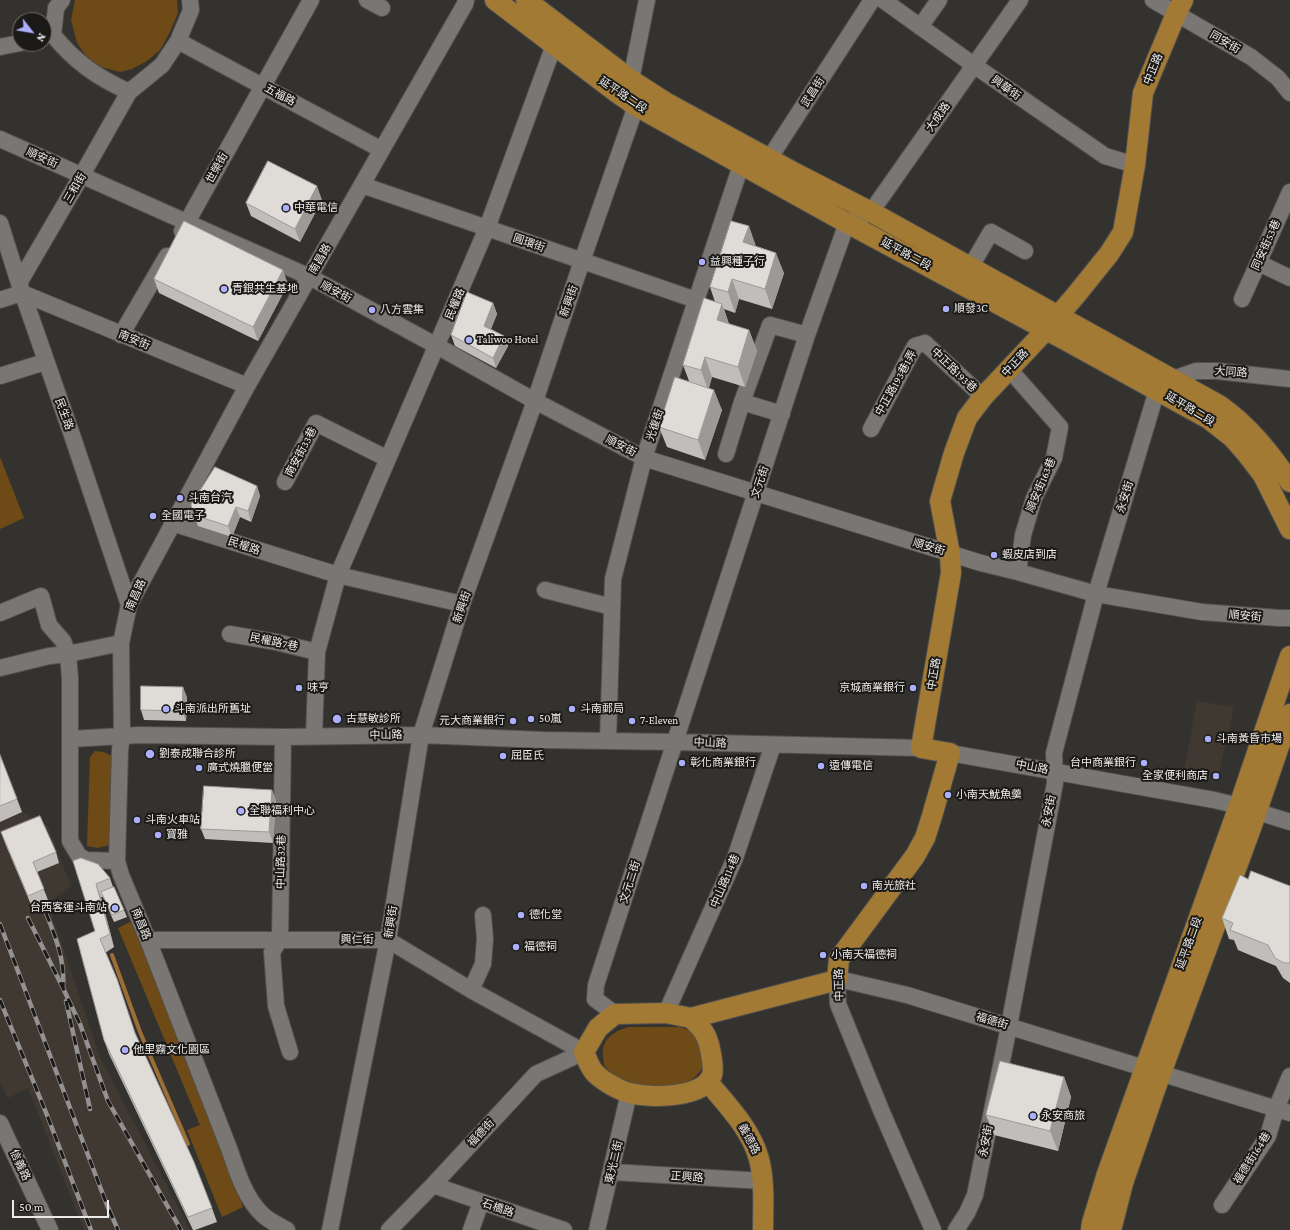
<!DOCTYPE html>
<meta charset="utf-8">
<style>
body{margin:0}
#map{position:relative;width:1290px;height:1230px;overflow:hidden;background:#34322f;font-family:"Crimson Pro",serif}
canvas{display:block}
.north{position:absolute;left:12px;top:12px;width:40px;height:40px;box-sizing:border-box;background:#1b1a18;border:1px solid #6f6e6c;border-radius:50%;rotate:121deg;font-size:11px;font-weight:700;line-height:16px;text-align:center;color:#edebe9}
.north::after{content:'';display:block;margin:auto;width:14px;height:18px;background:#acaffb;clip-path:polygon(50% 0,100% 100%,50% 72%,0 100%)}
.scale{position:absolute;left:12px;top:1200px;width:97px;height:18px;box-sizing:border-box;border:2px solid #edebe9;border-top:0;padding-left:5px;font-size:12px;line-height:14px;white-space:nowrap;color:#edebe9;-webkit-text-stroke:3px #1b1a18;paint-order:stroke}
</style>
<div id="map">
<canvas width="1290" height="1230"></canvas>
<div class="north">N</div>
<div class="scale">50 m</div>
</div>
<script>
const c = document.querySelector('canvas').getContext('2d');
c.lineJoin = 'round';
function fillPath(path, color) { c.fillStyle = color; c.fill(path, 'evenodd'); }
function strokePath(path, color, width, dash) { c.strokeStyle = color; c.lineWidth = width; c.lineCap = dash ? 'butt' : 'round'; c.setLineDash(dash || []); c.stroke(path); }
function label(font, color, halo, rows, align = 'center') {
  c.font = font + ' "Crimson Pro","Noto Sans TC",serif'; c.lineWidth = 4; c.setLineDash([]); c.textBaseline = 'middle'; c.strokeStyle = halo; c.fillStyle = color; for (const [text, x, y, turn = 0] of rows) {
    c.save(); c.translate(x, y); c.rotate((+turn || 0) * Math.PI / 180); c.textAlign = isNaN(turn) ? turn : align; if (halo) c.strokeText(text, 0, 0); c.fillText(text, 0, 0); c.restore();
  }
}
const built = new Path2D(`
 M1197,701L1234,707L1219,772L1184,771Z
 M0,752L24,813L48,826L71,886L48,903L100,1057L190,1230H84L28,1088L8,1098L0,1082Z`);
const green = new Path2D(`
 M75,0H177L178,13L169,34L160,50L147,61L132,69L120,72L101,67L86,56L77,43L71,20Z
 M0,457L24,518L0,529Z
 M95,751L104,752L115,758L111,839L109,845L98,848L87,846L90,757Z
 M132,921L243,1207L222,1217L187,1130L200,1125L118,928Z
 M629,1027H680L689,1030L700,1042L703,1068L695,1077L686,1084L676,1088L632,1084L616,1078L604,1065C604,1060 602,1054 603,1049C606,1035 618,1030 629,1027Z`);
const stream = new Path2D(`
 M112,955L140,1032L188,1144`);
const minor = new Path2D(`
 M62,0L56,8L53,35C76,63 97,77 129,92
 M367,0L382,8
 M883,0L975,66L1105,156L1135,165
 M1153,0L1251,57L1278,78L1290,93
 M920,27L939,0
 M178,41L382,150
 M0,47L20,43
 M0,139L231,242L310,277L437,346L535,401L644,458L981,563L1018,572L1096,594L1202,612L1279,618H1290
 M362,185L696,300
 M0,223L19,283L73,438L129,605
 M182,231L311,0
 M1259,263L1290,278
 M970,268L991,232L1025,251
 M19,283L82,175L129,92L162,65L178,41L191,10L190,0
 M1242,299L1290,192
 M0,300L22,293L247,386
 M121,335L167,256
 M1009,369L1060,427L1054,458L1034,498L1023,535L1018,572
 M0,376L45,362
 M742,402L782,414
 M871,429L915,346L925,343L983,397
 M726,454L742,402L770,325L807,335
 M285,482L316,423L388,459
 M172,523L338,575L462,604
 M545,590L612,607
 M0,613L41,596L49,625L63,641L68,654L70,678V841L79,856L86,860L117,861
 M230,634L276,642L317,652
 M0,668L49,656L68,654L121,643
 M314,736L317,652L338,575L487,228L554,45L561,37
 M283,737L280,939L272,952L276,1006L290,1052
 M70,739L140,735L283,737L421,735L544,740L675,742L921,748
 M608,741L613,579L644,458L741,165L769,159L872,0
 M950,753L1214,800L1239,806L1290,822
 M148,940H388L471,990L584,1052
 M471,990L483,964L485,939L483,915
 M666,1013L735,858L773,745
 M615,1014L595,999L596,985L807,335L847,223L871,212L1020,0
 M0,1123L50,1230
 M612,1172L763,1181
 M433,1185L564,1230
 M1222,1205L1268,1136L1276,1109L1290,1076
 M287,1230C279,1225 269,1221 263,1215C246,1200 237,1172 230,1151L148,940L121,875L117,861L120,750L122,736L121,643L129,605L247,386L465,4L466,0
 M330,1230L388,940L421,735L462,604L535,401L582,261L636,106L631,80L647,0
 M389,1230L433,1185L536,1074L584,1052
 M471,1230L481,1202
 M597,1230L629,1093
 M933,1230L881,1110L838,1004L837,980L847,981L907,995L1290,1113
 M956,1230L967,1213L975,1195L1009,1026L1055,783L1054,753L1096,594L1157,390L1173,379L1196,371H1217L1290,379`);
const major = new Path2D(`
 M495,0L616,92L636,106L836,217L1067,341L1209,419L1232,437L1246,453L1263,475L1290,529
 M526,0L631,80L665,102L795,173L871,212L1219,405C1248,425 1270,453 1290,482
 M691,1018C704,1030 708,1036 711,1054C712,1060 714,1069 712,1075C703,1099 650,1098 630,1093C620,1091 603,1081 596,1074C590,1069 587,1059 584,1052L598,1028L615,1014L666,1013L691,1018L837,980L839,959L915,856L925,838L932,816L950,753L921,748L951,573L950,554L940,501L954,453L967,418L983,397L1046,330L1076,295L1109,254L1123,232L1135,165L1143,93L1176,14L1183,0
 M708,1082C727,1105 751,1129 759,1159C765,1182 763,1207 763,1230
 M1091,1230L1092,1223L1107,1174L1239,806L1290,656
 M1111,1230L1123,1183L1157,1084L1251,828L1290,714`);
const rail = new Path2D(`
 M46,913C56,938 65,960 63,988
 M28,918L63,988L80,1024L108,1101L181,1230
 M0,924L107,1205L118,1230
 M0,1000L47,1115L91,1230
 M66,1001L90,1109`);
const wall = new Path2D(`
 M322,200L300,242L251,216L246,203Z
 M756,246L784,273L772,309L739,299L735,313L724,309L729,324L749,330L757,351L745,387L712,377L709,388L722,410L705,460L667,447L659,427L689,381L683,365L715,302L710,287Z
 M154,279L288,284L258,341L159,293Z
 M493,303L497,314L491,329L504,336L508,346L496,368L455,346L451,335Z
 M257,486L260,496L251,522L240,517L232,537L198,526L194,515Z
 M187,697L186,721L144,720L141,710Z
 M0,755L22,812L0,822Z
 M276,800L273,843L205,839L201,829Z
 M1,832L56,852L59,863L37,872L48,900L32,907L5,843Z
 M73,861L110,878L113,887L124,910L127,917L114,922L103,897H101L114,947L105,953L117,979L136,1036L212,1208L217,1222L195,1230H193L109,1054L104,1040L95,931Z
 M1248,879L1290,886V983L1283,978L1276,966L1238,950L1234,940L1229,939L1222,918Z
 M1064,1077L1071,1097L1058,1151L994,1135L986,1115Z`);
const shadedWall = new Path2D(`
 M317,186L322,200L300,242L295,229Z
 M749,226L756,246L743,242Z
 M776,253L784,273L772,309L765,289Z
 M283,270L288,284L258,341L253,327Z
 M732,279L739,299L735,313L728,292Z
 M493,303L497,314L488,336L484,326Z
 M722,304L729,324L717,320Z
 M749,330L757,351L745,387L738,367Z
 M504,336L508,346L496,368L493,358Z
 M705,357L712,377L708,390L701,370Z
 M714,390L722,410L705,460L698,440Z
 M257,486L260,496L251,522L248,511Z
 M236,507L240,517L232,537L228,526Z
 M183,687L187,697L186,721L182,711Z
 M272,790L276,800L273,843L269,832Z
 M96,884L101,897L114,947L110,934Z
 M1064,1077L1071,1097L1058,1151L1050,1131Z`);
const building = new Path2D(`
 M268,161L317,186L295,229L246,203Z
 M184,221L283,270L253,327L154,279Z
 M731,221L749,226L743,242L776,253L765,289L732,279L728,292L710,287Z
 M467,292L493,303L484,326L504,336L493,358L451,335Z
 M704,298L722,304L717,320L749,330L738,367L705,357L701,370L683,365Z
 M675,377L714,390L698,440L659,427Z
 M215,467L257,486L248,511L236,507L228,526L194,515L191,505Z
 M141,686L183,687L182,711L141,710Z
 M0,755L17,799L0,806Z
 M204,786L272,790L269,832L201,829Z
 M40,816L56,852L33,862L44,889L28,896L1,832Z
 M81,858L98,864L110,878L96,884L110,934L100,939L117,979L135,1033L194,1162L212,1208L188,1217L104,1040L77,939L95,931L73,861Z
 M1251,871L1290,886V963H1284L1275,958L1268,945L1230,930L1233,923L1222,918L1240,875L1248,879Z
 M114,887L124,910L112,915L101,892Z
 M1000,1061L1064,1077L1050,1131L986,1115Z`);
const markers = [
 [286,208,4,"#acaffb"],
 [702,262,4,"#acaffb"],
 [224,289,4,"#acaffb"],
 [946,309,4,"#acaffb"],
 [372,310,4,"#acaffb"],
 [469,340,4,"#acaffb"],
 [180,498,4,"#acaffb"],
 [153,516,4,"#acaffb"],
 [994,555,4,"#acaffb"],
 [299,688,4,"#acaffb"],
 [913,688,4,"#acaffb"],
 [166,709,4,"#acaffb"],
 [572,709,4,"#acaffb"],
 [337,719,5,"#acaffb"],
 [531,719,4,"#acaffb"],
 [513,721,4,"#acaffb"],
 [632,721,4,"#acaffb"],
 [1208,739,4,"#acaffb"],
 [150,754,5,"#acaffb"],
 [503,756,4,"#acaffb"],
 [682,763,4,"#acaffb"],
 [1144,763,4,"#acaffb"],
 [821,766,4,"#acaffb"],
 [199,768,4,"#acaffb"],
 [1216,776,4,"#acaffb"],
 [948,795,4,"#acaffb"],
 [241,811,4,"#acaffb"],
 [137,820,4,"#acaffb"],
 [158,835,4,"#acaffb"],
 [864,886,4,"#acaffb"],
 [115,908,4,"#acaffb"],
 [521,915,4,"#acaffb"],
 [516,947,4,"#acaffb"],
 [823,955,4,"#acaffb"],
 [125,1050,4,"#acaffb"],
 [1033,1116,4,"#acaffb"]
];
const streetNames = [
 ["同安街",1225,42,30],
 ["中正路",1153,69,-68],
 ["興華街",1006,88,35],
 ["武昌街",813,92,-57],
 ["五福路",280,95,28],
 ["延平路二段",623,95,34],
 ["大成路",938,117,-55],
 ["順安街",42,158,24],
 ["世榮街",217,168,-61],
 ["三和街",75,188,-60],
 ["圓環街",529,243,19],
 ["同安街53巷",1266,245,-66],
 ["延平路二段",906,254,28],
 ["南昌路",320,259,-60],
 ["順安街",336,292,28],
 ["新興街",569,301,-71],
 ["民權路",455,304,-67],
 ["南安街",134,340,22],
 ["中正路",1015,363,-47],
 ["中正路193巷",954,370,44],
 ["大同路",1231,372,4],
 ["中正路193巷1弄",896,383,-61],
 ["延平路二段",1190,409,31],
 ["民生路",64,414,70],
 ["光復街",655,425,-72],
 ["順安街",621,446,27],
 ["南安街33巷",301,452,-62],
 ["文元街",760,482,-72],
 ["順安街163巷",1041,485,-67],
 ["永安街",1125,497,-73],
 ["民權路",244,546,18],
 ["順安街",929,547,17],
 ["南昌路",136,595,-66],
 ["新興街",462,607,-72],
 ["順安街",1245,616,5],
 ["民權路7巷",274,642,12],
 ["中正路",934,674,-80],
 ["中山路",386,735,-1],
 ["中山路",710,743,2],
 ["中山路",1032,767,11],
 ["永安街",1049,811,-79],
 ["中山路32巷",281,862,-89],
 ["中山路114巷",725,881,-67],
 ["文元二街",630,882,-72],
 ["新興街",391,922,-81],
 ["南昌路",141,924,68],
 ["興仁街",357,940],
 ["延平路二段",1189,943,-70],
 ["中正路",839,985,-91],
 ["福德街",992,1021,17],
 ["福德街",481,1133,-47],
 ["義德路",749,1139,62],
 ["永安街",986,1141,-79],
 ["福德街164巷",1252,1158,-58],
 ["東光二街",614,1162,-77],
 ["信義路",20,1165,65],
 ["正興路",687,1177,4],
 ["石橋路",498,1208,19]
];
const poiNames = [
 ["中華電信",294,208],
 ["益興種子行",710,262],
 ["青銀共生基地",232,289],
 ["順發3C",954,309],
 ["八方雲集",380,310],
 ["Taliwoo Hotel",477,340],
 ["斗南台汽",188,498],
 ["全國電子",161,516],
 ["蝦皮店到店",1002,555],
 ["味亨",307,688],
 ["京城商業銀行",905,688,"right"],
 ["斗南派出所舊址",174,709],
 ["斗南郵局",580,709],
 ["古慧敏診所",346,719],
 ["50嵐",539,719],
 ["元大商業銀行",505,721,"right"],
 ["7-Eleven",640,721],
 ["斗南黃昏市場",1216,739],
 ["劉泰成聯合診所",159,754],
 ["屈臣氏",511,756],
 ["彰化商業銀行",690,763],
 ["台中商業銀行",1136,763,"right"],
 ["遠傳電信",829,766],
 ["廣式燒臘便當",207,768],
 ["全家便利商店",1208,776,"right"],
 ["小南天魷魚羹",956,795],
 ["全聯福利中心",249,811],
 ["斗南火車站",145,820],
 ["寶雅",166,835],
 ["南光旅社",872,886],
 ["台西客運斗南站",107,908,"right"],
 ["德化堂",529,915],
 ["福德祠",524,947],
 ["小南天福德祠",831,955],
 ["他里霧文化園區",133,1050],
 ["永安商旅",1041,1116]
];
fillPath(built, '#403931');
fillPath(green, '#6e4a16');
strokePath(stream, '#9a6e34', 4);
strokePath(minor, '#52504e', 18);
strokePath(major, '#52504e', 22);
strokePath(minor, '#797673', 16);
strokePath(major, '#a37a34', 20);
strokePath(rail, '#949290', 4.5);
strokePath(rail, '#1b1a18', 3, [9]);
fillPath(wall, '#c0bdba');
fillPath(shadedWall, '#9c9a97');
fillPath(building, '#dfdcd8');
strokePath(building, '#9c9a97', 1);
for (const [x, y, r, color] of markers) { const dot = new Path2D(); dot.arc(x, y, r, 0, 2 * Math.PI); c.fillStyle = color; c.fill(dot); strokePath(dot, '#1b1a18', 1.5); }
label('11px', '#edebe9', '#1b1a18', streetNames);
label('11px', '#edebe9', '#1b1a18', poiNames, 'left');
</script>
